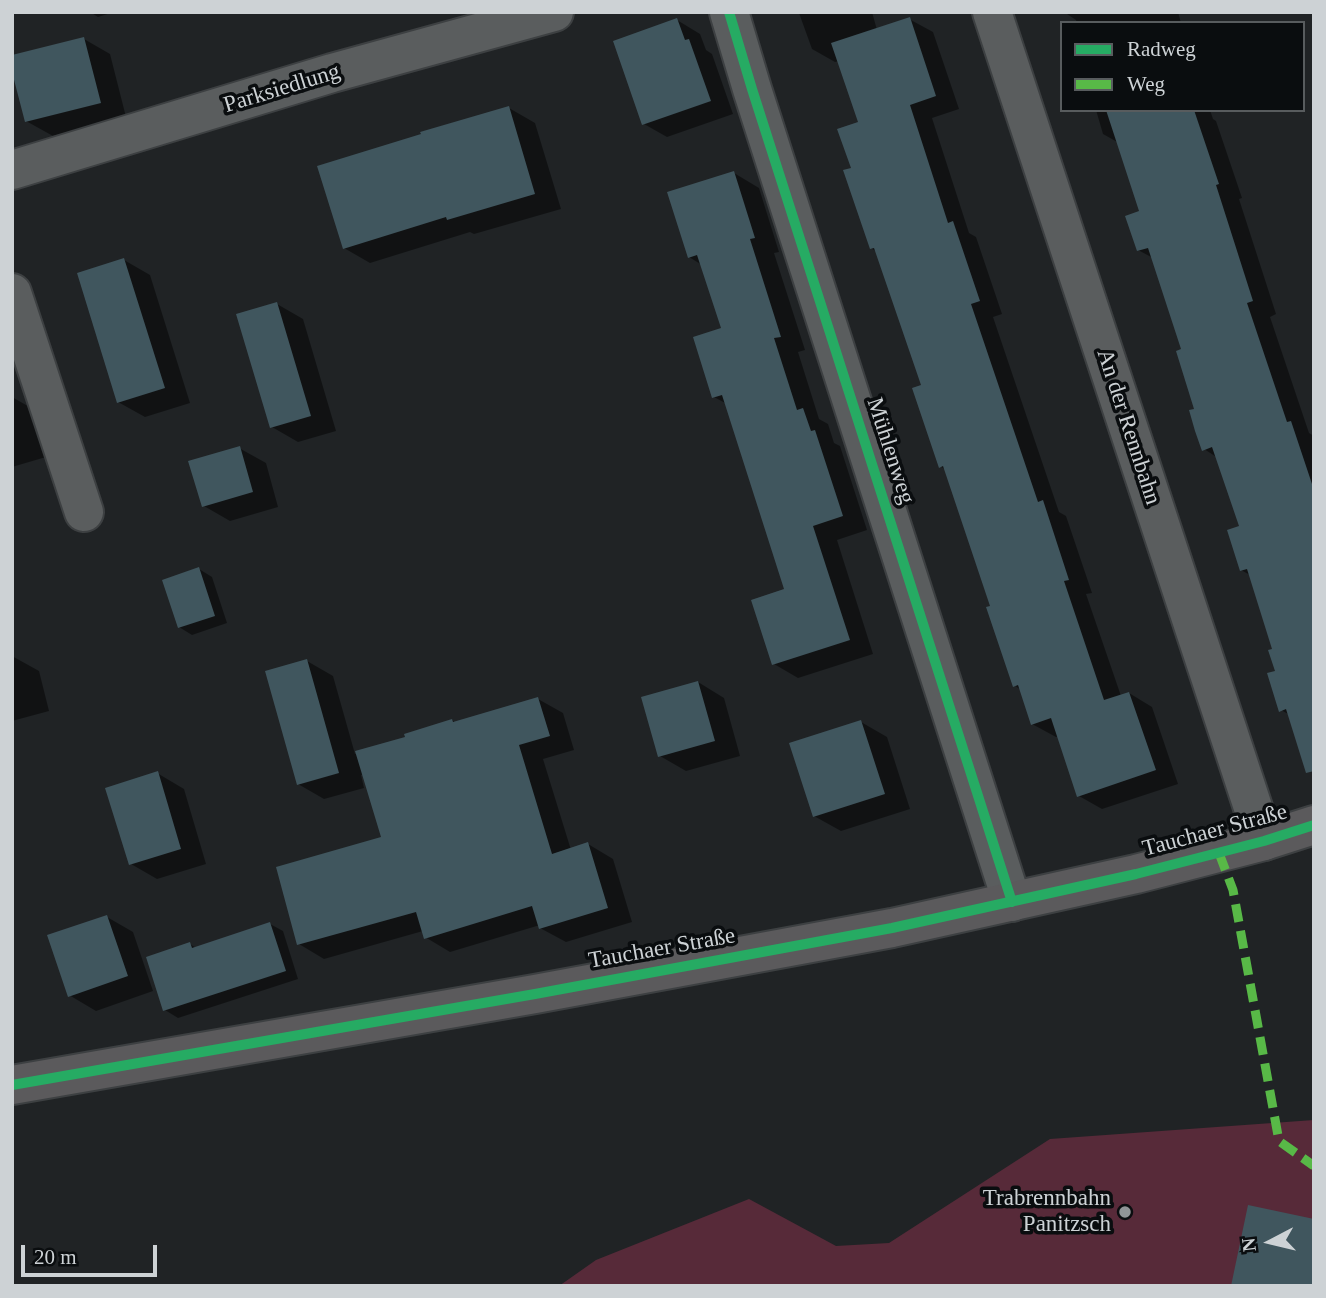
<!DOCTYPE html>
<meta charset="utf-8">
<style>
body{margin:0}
#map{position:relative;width:1326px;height:1298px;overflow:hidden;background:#202325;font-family:Georgia,serif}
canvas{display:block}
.frame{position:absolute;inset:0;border:14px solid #cdd2d5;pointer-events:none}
.legend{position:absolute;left:1060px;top:21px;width:245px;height:91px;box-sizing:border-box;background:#0a0d0f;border:2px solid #585c5e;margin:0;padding:9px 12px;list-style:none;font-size:21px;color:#cdd2d5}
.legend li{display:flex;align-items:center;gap:14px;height:35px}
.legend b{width:35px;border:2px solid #585c5e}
.north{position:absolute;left:1235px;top:1207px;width:70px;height:70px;-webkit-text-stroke:5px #0a0d0f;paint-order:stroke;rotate:263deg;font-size:19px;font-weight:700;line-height:28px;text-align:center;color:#cdd2d5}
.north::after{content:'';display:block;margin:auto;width:24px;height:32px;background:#cdd2d5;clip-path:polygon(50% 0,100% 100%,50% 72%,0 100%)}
.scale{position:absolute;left:21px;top:1245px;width:136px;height:32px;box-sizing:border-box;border:4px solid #cdd2d5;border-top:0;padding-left:9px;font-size:21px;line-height:24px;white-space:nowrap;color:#cdd2d5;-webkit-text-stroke:5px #0a0d0f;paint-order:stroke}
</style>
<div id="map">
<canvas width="1326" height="1298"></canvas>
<div class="frame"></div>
<ul class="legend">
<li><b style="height:9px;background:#26ab63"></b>Radweg</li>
<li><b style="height:9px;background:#58b947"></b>Weg</li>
</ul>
<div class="north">N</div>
<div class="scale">20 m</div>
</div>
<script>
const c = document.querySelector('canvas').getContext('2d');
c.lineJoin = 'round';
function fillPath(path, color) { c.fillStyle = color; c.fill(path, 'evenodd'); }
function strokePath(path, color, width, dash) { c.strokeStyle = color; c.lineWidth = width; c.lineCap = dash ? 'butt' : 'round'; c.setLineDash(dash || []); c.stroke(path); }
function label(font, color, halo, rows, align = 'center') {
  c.font = font + ' Georgia,serif'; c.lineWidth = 7; c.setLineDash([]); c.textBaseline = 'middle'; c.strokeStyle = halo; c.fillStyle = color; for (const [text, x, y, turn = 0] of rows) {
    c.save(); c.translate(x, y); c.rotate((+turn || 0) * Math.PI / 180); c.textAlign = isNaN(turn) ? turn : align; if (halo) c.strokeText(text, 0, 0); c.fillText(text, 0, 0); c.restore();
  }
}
const green = new Path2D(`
 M1314,1120V1286H559L596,1260L749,1199L836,1246L889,1243L1050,1139Z`);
const shadow = new Path2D(`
 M90,12H114L98,17Z
 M872,12L877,30L909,19L933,32L959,109L932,118L969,233L976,237L1002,314L993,317L1059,512L1066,516L1092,593L1086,594L1121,696L1129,693L1152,707L1178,784L1102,809L1079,796L1059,736L1056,737L1032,724L1021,690L1014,685L992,607L946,470L940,466L923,386L877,252L871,248L853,169L860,123L839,61L835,62L812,49L799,13Z
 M1064,12H1178L1181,23H1077L1076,20Z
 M677,20L700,34L706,50L712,54L733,114L667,137L644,124Z
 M84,39L110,54L126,117L53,136L26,121Z
 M509,108L535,123L561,209L474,234L470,232L370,263L344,248Z
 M1096,110H1210L1213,119L1216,121L1242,198L1239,199L1276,314L1270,317L1309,433L1314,436V756L1290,715L1281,710L1274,650L1250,575L1241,570V527L1218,458L1204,449L1183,350L1153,258L1138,250L1141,212L1119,143L1103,134Z
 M734,173L759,188L779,252L774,253L805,350L798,352L819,419L828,424L834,443L840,446L867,530L837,540L873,654L798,678L774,664L786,590L727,404L714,397L723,329L702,265L689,257Z
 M124,260L150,275L190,403L145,417L118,402Z
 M277,304L303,319L336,431L298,442L272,427Z
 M12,397L33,409L46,457L12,467Z
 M239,448L266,463L278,507L230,521L204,506Z
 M199,569L212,577L227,623L192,635L179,627Z
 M12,656L39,671L49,711L12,721Z
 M307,661L333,676L355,754L407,738L452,720L456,723L538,699L563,713L574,750L543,759L571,850L588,844L613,859L632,922L566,942L540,928V925L450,952L425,937L423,931L324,959L299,944L383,839L364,774L361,775L364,788L324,799L298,784Z
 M698,682L724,698L740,756L686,771L660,756Z
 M861,722L887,737L910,809L841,831L814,816Z
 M157,773L184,789L206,864L157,879L131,864Z
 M107,917L133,932L153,991L96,1011L69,995Z
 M270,924L283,931L298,979L178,1018L165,1010L190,944L196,948Z`);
const building = new Path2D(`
 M910,17L936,96L910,105L948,223L953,221L980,301L971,304L1038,502L1043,500L1069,580L1064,581L1104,700L1129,692L1156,770L1077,797L1051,718L1031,725L1018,685L1013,687L986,607L990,606L943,466L939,468L912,388L921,385L874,248L870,249L843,170L851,168L837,129L858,122L831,43Z
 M677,18L685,40L689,39L711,101L642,125L613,41Z
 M84,37L101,103L25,122L12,72V55Z
 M509,106L535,194L447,220L446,217L343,249L317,166L421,134L420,132Z
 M1106,110H1194L1219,184L1216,185L1253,301L1247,303L1287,422L1291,421L1314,490V771L1306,773L1286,709L1279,712L1267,673L1275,671L1268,650L1272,649L1247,569L1240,571L1227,530L1239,526L1212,447L1202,451L1195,431L1189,410L1194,409L1176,351L1181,349L1148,248L1137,251L1125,216L1139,211Z
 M734,171L755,238L750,239L781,337L774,338L797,410L803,408L811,431L815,430L843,516L813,526L850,640L772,665L751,600L784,589L722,395L712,398L693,337L721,328L697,255L688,258L667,192Z
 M124,258L165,388L117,403L77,273Z
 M277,302L311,416L270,428L236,314Z
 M240,446L253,492L202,507L188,461Z
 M199,567L215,616L178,628L162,580Z
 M307,659L339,773L297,785L265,671Z
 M698,681L715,741L658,757L641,697Z
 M538,697L550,736L519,745L552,854L588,842L608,908L539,929L532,906L424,939L416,912L297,945L276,867L381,837L355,751L405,737L404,734L452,719L453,722Z
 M861,720L885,794L813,817L789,743Z
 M158,771L181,849L129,865L105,788Z
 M107,915L128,976L68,997L47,935Z
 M270,922L286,971L163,1011L146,957L190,942L192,948Z
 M1248,1205L1314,1219V1286H1231Z`);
const street = new Path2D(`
 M729,12L752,89L1012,902
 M992,12L1264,841
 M12,170L332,73L554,12
 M12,293L84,512`);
const secondary = new Path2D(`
 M12,1085L535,994L892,928L1136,874L1264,841L1314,825`);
const quiet = new Path2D(`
 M1219,853L1233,890L1279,1141L1314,1166`);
const cycleway = new Path2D(`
 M729,12L752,89L1012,902
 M12,1085L535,994L892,928L1136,874L1264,841L1314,825`);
const markers = [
 [1125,1212,7,"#909597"]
];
const streetNames = [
 ["Parksiedlung",282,89,-17],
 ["An der Rennbahn",1128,427,72],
 ["Mühlenweg",890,451,72],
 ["Tauchaer Straße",1215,831,-15],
 ["Tauchaer Straße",662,949,-10]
];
const poiNames = [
 ["Trabrennbahn",1111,1199],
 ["Panitzsch",1111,1225]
];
fillPath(green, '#572a39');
fillPath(shadow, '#0007');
fillPath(building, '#40565e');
strokePath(street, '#3d4042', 42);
strokePath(secondary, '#3d4042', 42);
strokePath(street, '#5a5d5e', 38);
strokePath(secondary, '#5b5a5c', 38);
strokePath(quiet, '#58b947', 9, [18, 9]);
strokePath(cycleway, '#26ab63', 10);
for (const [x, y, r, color] of markers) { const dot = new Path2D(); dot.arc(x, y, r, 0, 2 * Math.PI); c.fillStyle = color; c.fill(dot); strokePath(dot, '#0a0d0f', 2.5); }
label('23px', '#cdd2d5', '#0a0d0f', streetNames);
label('23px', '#cdd2d5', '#0a0d0f', poiNames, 'right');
</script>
